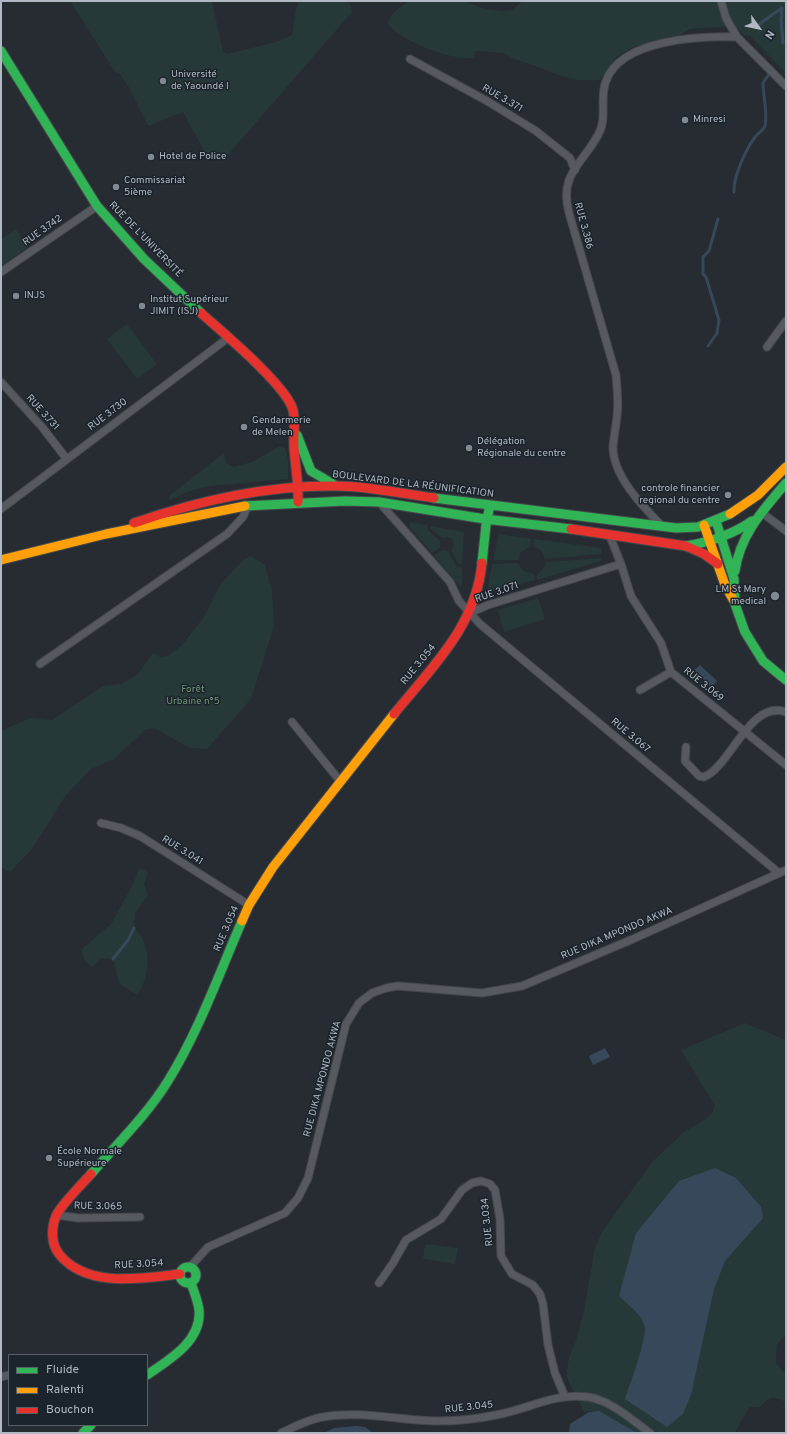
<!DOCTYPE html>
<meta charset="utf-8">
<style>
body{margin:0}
#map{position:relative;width:787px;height:1434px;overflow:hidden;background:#262c32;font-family:Overpass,sans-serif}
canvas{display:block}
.frame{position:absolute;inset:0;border:2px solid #b0b9c3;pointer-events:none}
.legend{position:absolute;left:8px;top:1354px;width:140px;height:72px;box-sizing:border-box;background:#1b232b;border:1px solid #575f68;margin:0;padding:5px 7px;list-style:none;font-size:12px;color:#b0b9c3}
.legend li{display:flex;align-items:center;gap:8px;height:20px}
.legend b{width:20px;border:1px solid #575f68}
.north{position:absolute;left:739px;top:8px;width:40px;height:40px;-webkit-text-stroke:3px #1b232b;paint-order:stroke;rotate:123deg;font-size:11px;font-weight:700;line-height:16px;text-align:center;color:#b0b9c3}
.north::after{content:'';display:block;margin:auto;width:14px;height:18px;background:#b0b9c3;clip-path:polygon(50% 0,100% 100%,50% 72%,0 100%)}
</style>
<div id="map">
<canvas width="787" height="1434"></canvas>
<div class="frame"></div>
<ul class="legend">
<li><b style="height:5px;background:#30b455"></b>Fluide</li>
<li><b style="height:5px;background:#ff9f0a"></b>Ralenti</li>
<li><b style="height:5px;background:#e5322d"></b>Bouchon</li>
</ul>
<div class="north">N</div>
</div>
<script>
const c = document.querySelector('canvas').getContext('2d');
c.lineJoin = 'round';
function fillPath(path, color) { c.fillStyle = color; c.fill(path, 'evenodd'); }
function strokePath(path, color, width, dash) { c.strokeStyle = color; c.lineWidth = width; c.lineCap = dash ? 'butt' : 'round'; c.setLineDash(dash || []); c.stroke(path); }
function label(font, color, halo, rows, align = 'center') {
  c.font = font + ' Overpass,sans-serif'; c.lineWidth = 3; c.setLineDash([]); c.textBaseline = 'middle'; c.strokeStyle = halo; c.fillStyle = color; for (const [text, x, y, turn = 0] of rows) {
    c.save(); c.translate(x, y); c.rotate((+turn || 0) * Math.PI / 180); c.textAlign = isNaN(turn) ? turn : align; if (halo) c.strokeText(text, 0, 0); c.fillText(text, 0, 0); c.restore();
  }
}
const green = new Path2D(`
 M70,1H212L223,52L227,54L276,42L292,35L296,9L299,1H349L352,12L227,156L209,160L183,112L148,126L130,89L119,73L115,72Z
 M409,1H465L481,8L502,11L512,10L523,1H786V73L750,36L744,35L734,26L690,29L680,35L664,38L650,44L633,47L616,57L600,80H578L558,75L533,65L516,60L503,53L476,51L473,58C450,60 402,42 388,24C389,13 401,7 409,1Z
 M16,229L28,247L1,266V239Z
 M127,324L157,364L137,379L107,339Z
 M280,446L285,448L288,459V479L210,486L192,490L170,500L169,496L224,453L226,463L234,467L252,462Z
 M410,522L427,525L428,530L440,541V548L432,553L409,526Z
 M430,526L464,532L462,564H458L451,550L454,545L452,539L447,537L442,538L430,528Z
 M499,534L531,539L530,547L521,552L518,560H493Z
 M534,539L601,548V554L545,559L541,550L533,547Z
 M442,550L448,551L456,566L462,567V585H459L434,556Z
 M251,556L265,565L272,591L274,626L251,699L207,749L190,748L154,728L145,730L114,759L91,769L66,795L33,848L10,872L1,867V731L30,718L52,720L103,686L121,684L137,675L153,653L160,657L168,656L182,645L204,617L219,586L243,560Z
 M601,558V561L537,580V574L543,569L546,562Z
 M518,563L523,571L534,574L535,580L487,592L492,564Z
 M538,598L545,619L504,632L498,610Z
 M140,867L148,873L144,884L148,895L135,913L134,928C152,943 151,977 137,995L119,983L113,959L101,958L92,967L85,960L81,950L111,924L132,886Z
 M745,1023L786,1040V1333L777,1345L776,1354V1363L786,1375V1402C772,1396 771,1395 760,1407H751L748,1409L735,1433H637L592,1411L584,1412L567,1378V1370L569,1357L576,1340L584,1311L595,1247L603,1230L653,1161L684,1132L706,1119L712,1113L715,1106L681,1050Z
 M425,1244L458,1248L455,1264L423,1259Z`);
const water = new Path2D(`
 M700,665L717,681L711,687L694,670Z
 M605,1048L610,1057L593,1065L589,1056Z
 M715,1168L736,1178L761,1207L763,1218L725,1261L714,1289L691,1395L683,1414L667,1427L625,1399C629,1386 649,1335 644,1324C640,1313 627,1304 619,1296L636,1233L679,1181Z
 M599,1411L637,1433H569L570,1424L589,1412Z
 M356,1426L365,1427L373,1433H324L334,1428Z`);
const stream = new Path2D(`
 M758,26L762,22L782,8L781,20L783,43
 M734,192C733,177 746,149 755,137C758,133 763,131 765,126C768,112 763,97 763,83L771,71
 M708,346L717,333L719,320L706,277L703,274V257L709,251L718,219
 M113,959L128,940L134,928`);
const street = new Path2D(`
 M737,37L786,86
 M410,59L487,101L536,131L570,158L575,170
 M1,272L97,206
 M767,347L786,321
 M1,382L42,427L66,458
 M379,502L450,582L459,601L480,624L779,873
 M1,509L228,338
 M761,512L786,531
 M662,526C643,507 612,475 613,446C614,436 616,426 617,416C619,402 617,389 616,375L569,213C559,174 581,166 598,135C608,119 599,98 606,81C621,39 700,36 737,37L726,18L721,1
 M609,534L621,564L631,596L661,643L671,672L786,765
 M470,613L488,605L621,564
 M40,664L227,534L243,517L248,505
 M640,690L671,672
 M292,722L340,781
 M686,747L685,761L699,776L704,777C731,766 750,699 786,712
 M101,823L121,828L140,836L249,905
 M56,1215L78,1218L140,1217
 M190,1267L208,1247L285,1213L298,1198L308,1178L346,1024L359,1003L372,993L386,988L398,986L482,993L522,986L633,939L786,870
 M379,1283L393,1263L406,1240L441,1219L462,1190L472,1183L481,1181L490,1184L495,1190L500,1219L501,1256L512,1274L533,1285L540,1294L543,1304L548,1345L555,1373L565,1397
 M1,1377L9,1375
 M281,1433C294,1427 309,1419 323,1417C361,1410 400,1421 438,1421C457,1421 477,1419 496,1415C526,1410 556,1392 588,1397C610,1400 632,1420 650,1433`);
const fast = new Path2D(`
 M1,51L97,206L144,259L201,313
 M297,435L311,471L333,484
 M434,498L676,528L698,527L730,514
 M245,506L345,501L379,502L485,519L571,529
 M716,521L734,579L735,604L745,632L763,661L786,680
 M686,546C710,542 732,535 752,521
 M482,563L486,525L490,505
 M735,571C740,535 763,510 786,483
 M91,1174C117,1144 147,1115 168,1081C199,1031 219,974 242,921
 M180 1275a8 8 0 1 1 16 0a8 8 0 1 1-16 0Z
 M147,1375C169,1360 202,1341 199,1310C198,1301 194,1292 191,1283
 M83,1433L91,1425`);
const slow = new Path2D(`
 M730,514L758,495L786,467
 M704,525L725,585L734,601
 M1,560L106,534L245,506
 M242,921L249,905L273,867L394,714`);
const jam = new Path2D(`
 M201,313C222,332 287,386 293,410C296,422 293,436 294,447C295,466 299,483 298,502
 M134,523C200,500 267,485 337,486C369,486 403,494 434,498
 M571,529L686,546L704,554L718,564
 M394,714C432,667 476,626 482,563
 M91,1174C82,1184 60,1206 56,1216C51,1228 51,1244 59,1254C87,1289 142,1278 180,1274`);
const markers = [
 [163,81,4,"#808890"],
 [685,120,4,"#808890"],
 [151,157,4,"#808890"],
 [116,187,4,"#808890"],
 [16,296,4,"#808890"],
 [142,306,4,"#808890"],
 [244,427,4,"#808890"],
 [469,448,4,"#808890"],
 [728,495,4,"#808890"],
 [775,596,5,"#808890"],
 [49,1158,4,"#808890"]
];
const poiNames = [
 ["Université",171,75],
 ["de Yaoundé I",171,87],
 ["Minresi",693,120],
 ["Hotel de Police",159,157],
 ["Commissariat",124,181],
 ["5ième",124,193],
 ["INJS",24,296],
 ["Institut Supérieur",150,300],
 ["JIMIT (ISJ)",150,312],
 ["Gendarmerie",252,421],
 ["de Melen",252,433],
 ["Délégation",477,442],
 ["Régionale du centre",477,454],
 ["controle financier",720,489,"right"],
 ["regional du centre",720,501,"right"],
 ["LM St Mary",766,590,"right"],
 ["medical",766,602,"right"],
 ["École Normale",57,1152],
 ["Supérieure",57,1164]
];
const streetNames = [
 ["RUE 3.371",502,99,30],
 ["RUE 3.386",583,226,75],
 ["RUE 3.742",43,231,-35],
 ["RUE DE L'UNIVERSITÉ",145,240,46],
 ["RUE 3.731",42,413,48],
 ["RUE 3.730",108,415,-37],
 ["BOULEVARD DE LA RÉUNIFICATION",413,485,7],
 ["RUE 3.071",497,593,-19],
 ["RUE 3.054",419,665,-51],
 ["RUE 3.069",703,685,39],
 ["RUE 3.067",630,736,40],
 ["RUE 3.041",182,851,32],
 ["RUE 3.054",227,929,-67],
 ["RUE DIKA MPONDO AKWA",617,934,-23],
 ["RUE DIKA MPONDO AKWA",323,1079,-75],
 ["RUE 3.065",98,1207,1],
 ["RUE 3.034",488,1222,-96],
 ["RUE 3.054",139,1265,-3],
 ["RUE 3.045",469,1408,-6]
];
const parkNames = [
 ["Forêt",193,690],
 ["Urbaine n°5",193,702]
];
fillPath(green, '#273838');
fillPath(water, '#37485a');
strokePath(stream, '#37485a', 3);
strokePath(street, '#44484c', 9);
strokePath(fast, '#44484c', 11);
strokePath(slow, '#44484c', 11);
strokePath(jam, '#44484c', 11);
strokePath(street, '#565a60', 7);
strokePath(fast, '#30b455', 9);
strokePath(slow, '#ff9f0a', 9);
strokePath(jam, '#e5322d', 9);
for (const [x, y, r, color] of markers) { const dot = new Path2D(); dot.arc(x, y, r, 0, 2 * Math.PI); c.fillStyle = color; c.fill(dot); strokePath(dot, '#1b232b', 1.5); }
label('10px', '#b0b9c3', '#1b232b', poiNames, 'left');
label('10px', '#b0b9c3', '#1b232b', streetNames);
label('10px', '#709776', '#1b232b', parkNames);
</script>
